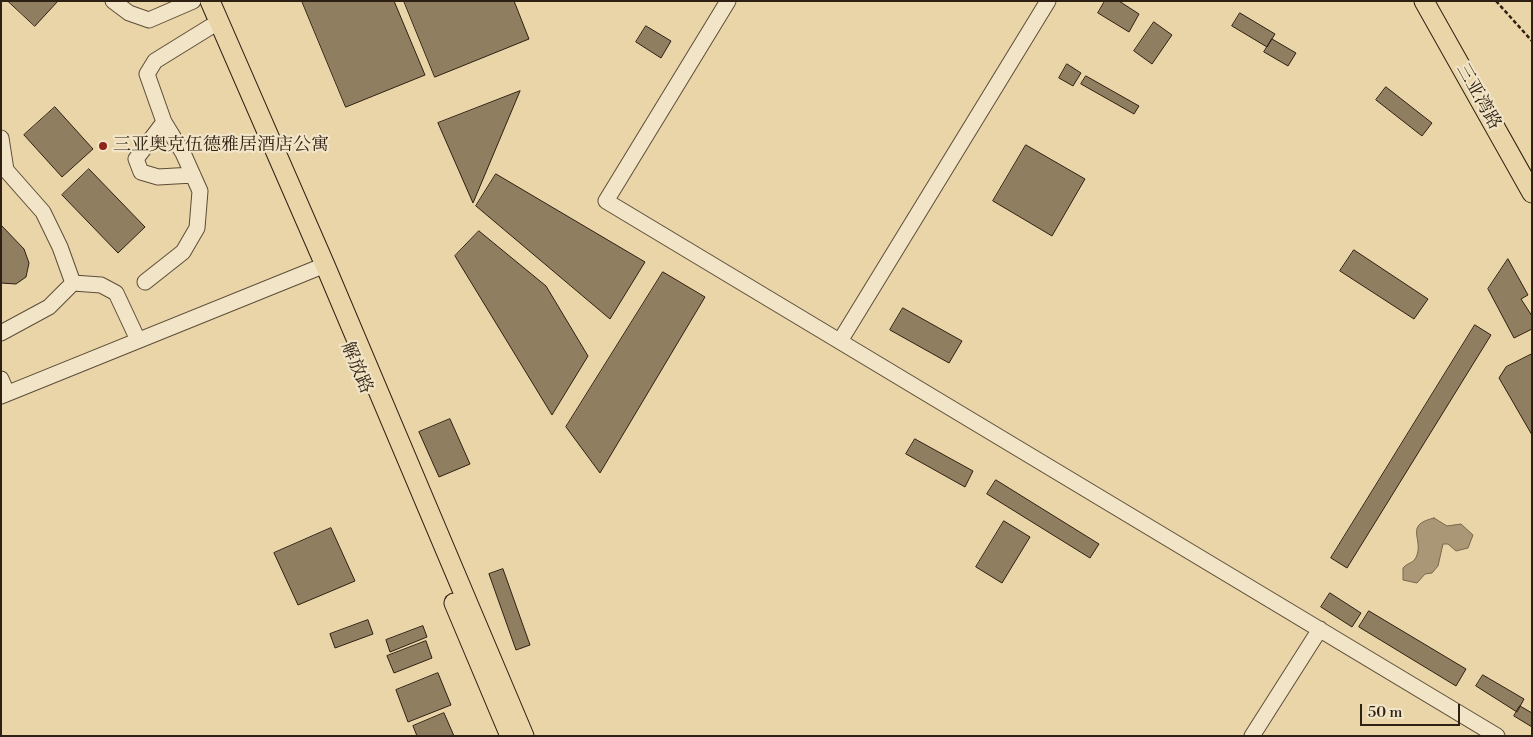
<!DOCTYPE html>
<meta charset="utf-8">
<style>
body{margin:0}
#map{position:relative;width:1533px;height:737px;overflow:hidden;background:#ead5a9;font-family:"Libre Bodoni",serif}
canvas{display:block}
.frame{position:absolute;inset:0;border:2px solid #2e2012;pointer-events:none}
.scale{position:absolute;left:1360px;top:704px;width:100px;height:22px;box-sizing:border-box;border:2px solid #2e2012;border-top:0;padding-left:6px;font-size:15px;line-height:18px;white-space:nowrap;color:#2e2012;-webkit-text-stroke:4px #f1e4c7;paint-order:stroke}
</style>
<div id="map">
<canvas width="1533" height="737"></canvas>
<div class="frame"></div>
<div class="scale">50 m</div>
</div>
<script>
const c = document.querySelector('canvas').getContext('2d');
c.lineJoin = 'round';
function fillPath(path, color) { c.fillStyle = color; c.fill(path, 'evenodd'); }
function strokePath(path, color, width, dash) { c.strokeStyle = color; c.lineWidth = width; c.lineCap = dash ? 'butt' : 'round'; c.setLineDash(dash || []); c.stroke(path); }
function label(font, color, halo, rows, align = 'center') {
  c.font = font + ' "Libre Bodoni","Noto Serif SC",serif'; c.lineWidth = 4.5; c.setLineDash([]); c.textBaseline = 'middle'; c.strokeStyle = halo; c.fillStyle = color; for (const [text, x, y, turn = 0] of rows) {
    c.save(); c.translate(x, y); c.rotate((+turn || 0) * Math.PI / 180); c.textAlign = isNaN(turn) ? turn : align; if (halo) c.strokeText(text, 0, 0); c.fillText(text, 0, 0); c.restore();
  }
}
const water = new Path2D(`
 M1434,518L1447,526L1461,524L1473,535L1468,548L1456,551L1448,544H1443L1438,566L1432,573L1425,574L1417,583L1403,580V568C1408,562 1414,564 1417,555C1423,538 1404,525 1434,518Z`);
const building = new Path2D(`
 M8,1H58L35,26Z
 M302,1H394L425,75L346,107Z
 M404,1H514L529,39L435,77Z
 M1105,1H1119L1139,14L1129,32L1098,13Z
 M1240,13L1275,34L1267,47L1232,26Z
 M1154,22L1172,35L1152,64L1134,51Z
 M646,26L671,41L661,58L636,42Z
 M1272,39L1296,53L1288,66L1264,52Z
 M1067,64L1081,73L1073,86L1059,78Z
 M1086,76L1139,106L1134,114L1081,84Z
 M1386,87L1432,123L1422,136L1376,100Z
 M520,91L473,203L438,123Z
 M55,107L93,149L62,177L24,135Z
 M1026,145L1085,179L1052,236L993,201Z
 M89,169L145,227L118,253L62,195Z
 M496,174L645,262L610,319L476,206Z
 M1,225L24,249L29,263L26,277L16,284L1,283Z
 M479,231L546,286L588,356L552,415L455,256Z
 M1354,250L1428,299L1414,319L1340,271Z
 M1508,259L1528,295L1521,299L1532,316V329L1514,338L1488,289Z
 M663,272L705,297L600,473L566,427Z
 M903,308L962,341L949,363L890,330Z
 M1475,325L1491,335L1347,568L1331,558Z
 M1532,354V435L1499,378L1506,367Z
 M450,419L470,464L439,477L419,432Z
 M915,439L973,471L965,487L906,454Z
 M996,480L1099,544L1090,558L987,494Z
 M1004,521L1030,537L1002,583L976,567Z
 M331,528L355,581L298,605L274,553Z
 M503,569L530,645L516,650L489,574Z
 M1330,593L1361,613L1352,627L1321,607Z
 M1369,611L1466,669L1456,686L1359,627Z
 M368,620L373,634L335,648L330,634Z
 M423,626L427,637L390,652L386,640Z
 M426,641L432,658L394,673L387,656Z
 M438,673L451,705L408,722L396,690Z
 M1483,675L1524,699L1517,712L1476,686Z
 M1520,706L1532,713V727L1514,716Z
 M444,713L454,736H417L413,726Z`);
const path = new Path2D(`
 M1496,1L1532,41`);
const minor = new Path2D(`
 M113,1L129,13L149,20L193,1
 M728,1L606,201L1497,736
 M164,122L136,159L141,172L158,177L193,175
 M1,138L6,170L43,212L60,247L73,283L101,285L116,293L138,340
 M145,282L183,252L197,228L200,191L183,153L164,122L147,74L155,61L210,27
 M1,333L49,307L73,283
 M840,341L1048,1
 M1,379L7,393
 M1,396L325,265
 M1252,736L1320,629`);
const major = new Path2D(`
 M210,1L325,265L524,736
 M1424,1L1532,193
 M454,603L510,736`);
const markers = [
 [103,146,5,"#8f2418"]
];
const streetNames = [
 ["三亚湾路",1478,97,61],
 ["解放路",356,368,67]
];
const poiNames = [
 ["三亚奥克伍德雅居酒店公寓",113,146]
];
fillPath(water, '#aa9776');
strokePath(water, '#78674e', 1);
fillPath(building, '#907e61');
strokePath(building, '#2e2012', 1);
strokePath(minor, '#5d4d38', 17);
strokePath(major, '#2e2012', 21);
strokePath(path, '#2e2012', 2.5, [4, 2.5]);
strokePath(minor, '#f1e4c7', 15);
strokePath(major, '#ead5a9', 19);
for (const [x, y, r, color] of markers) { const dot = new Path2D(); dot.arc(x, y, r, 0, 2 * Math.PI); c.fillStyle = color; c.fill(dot); strokePath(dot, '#f1e4c7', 2); }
label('18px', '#2e2012', '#f1e4c7', streetNames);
label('18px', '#2e2012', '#f1e4c7', poiNames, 'left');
</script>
